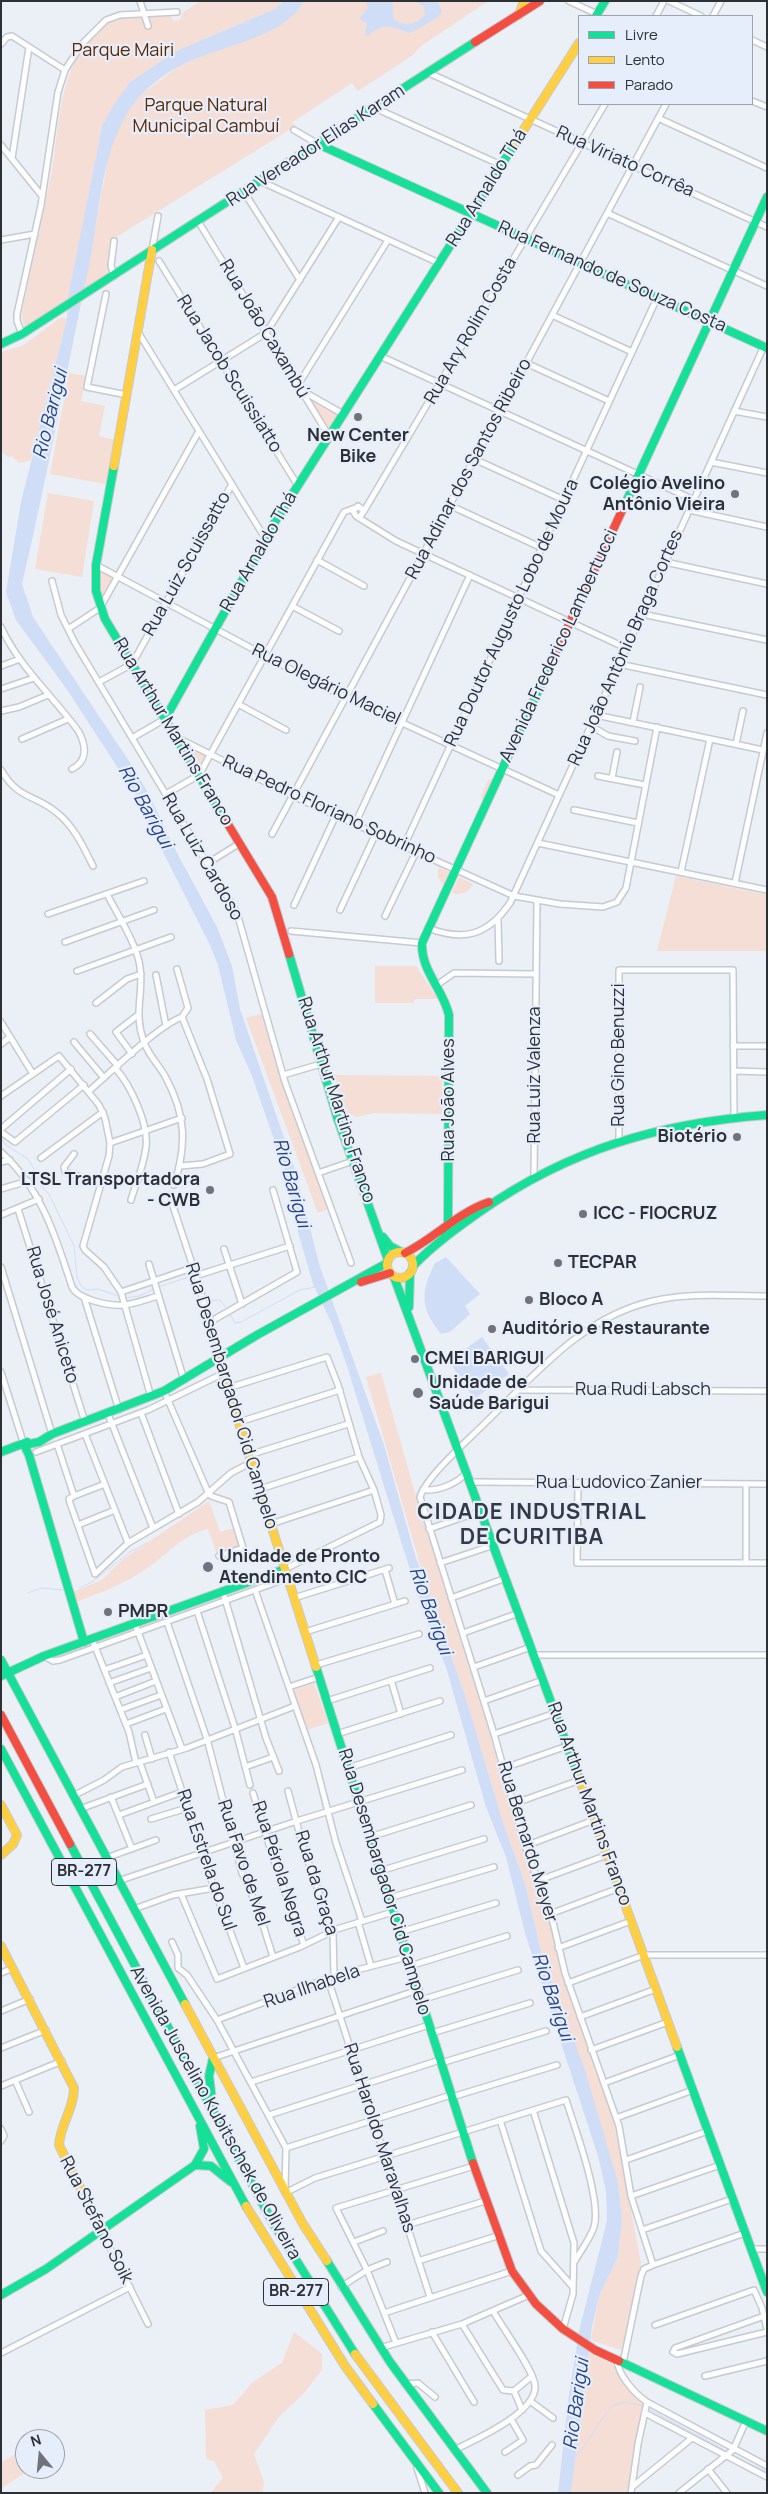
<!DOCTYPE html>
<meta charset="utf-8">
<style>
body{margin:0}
#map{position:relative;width:768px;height:2494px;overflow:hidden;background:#ebeff6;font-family:Manrope,sans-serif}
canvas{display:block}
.frame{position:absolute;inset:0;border:2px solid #2d3035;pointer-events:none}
.legend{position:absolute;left:578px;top:15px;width:175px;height:90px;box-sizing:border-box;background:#e7eefb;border:1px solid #9da2ac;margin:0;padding:6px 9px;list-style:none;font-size:15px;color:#2d3035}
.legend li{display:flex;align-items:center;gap:10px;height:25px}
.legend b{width:25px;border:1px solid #9da2ac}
.north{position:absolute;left:15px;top:2429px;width:50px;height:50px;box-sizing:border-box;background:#e7eefb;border:1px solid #9da2ac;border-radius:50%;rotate:343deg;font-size:14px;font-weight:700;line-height:20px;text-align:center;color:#2d3035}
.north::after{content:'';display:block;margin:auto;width:18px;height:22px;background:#707379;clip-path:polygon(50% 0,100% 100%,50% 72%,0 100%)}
</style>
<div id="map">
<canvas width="768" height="2494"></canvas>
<div class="frame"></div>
<ul class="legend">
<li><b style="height:6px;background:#16e098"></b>Livre</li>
<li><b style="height:6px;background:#ffcf43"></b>Lento</li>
<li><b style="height:6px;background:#f24e42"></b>Parado</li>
</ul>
<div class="north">N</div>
</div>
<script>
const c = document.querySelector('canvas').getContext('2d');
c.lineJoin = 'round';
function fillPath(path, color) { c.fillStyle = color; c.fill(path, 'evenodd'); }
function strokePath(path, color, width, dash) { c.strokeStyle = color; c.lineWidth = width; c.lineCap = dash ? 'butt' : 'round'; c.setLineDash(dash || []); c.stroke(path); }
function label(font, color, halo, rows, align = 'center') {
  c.font = font + ' Manrope,sans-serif'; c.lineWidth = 4.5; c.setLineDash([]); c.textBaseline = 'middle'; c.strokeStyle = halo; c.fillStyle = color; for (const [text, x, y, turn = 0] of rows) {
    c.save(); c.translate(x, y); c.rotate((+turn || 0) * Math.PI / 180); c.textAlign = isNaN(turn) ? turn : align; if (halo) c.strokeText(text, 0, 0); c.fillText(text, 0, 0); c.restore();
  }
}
const green = new Path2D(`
 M201,1H284L275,9L176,51L130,82L102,126L68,300L26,326L23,323L22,312C31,268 41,225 50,181C61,128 56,59 106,25C123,13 150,17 170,16L174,21L180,20L183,12Z
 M304,1H488L421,46L413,55L358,91L352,83L291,123L296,125L289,130L110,241L107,276L83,292L110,149L118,127L127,113L139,96L163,78L178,67L301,7Z
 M60,318H67L31,460L19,463L12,456L8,457L1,451V352L22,346Z
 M69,373L86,376L81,401L105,406L99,436L115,440L106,484L50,474Z
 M310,398L338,414L329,429Z
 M48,493L94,501L82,577L35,569Z
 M99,570L114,578L100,601Z
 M185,744L205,755L199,768Z
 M496,779L484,804L481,796L488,780Z
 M438,867L449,872L443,885L438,877Z
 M676,876L767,895V951H657Z
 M459,877L473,884C469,892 461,896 452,893Z
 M375,966H416L438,999H416L414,1000V1003H375Z
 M264,1013L282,1080L328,1209L318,1213L246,1018Z
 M334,1075L442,1076V1114L374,1113L356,1117L345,1111Z
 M381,1373L417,1500L488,1728L516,1828L552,1927L557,1957L613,2117L641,2263L622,2350L591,2340L599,2296L618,2257L622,2219L618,2182L584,2070L542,1955L525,1883L504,1826L465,1695L425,1582L366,1377Z
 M209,1501L220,1532L235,1528L240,1546L217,1554L208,1529C181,1535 165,1557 143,1571C122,1585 99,1593 76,1602L73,1592L102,1580L122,1560Z
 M314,1683L328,1723L307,1730L294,1690Z
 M294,2332L322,2354V2370L305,2392L278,2418L254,2454L264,2482L262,2493H210L223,2478L214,2461L206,2459L205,2410L233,2405L254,2381L282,2363Z
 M589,2353L612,2363L618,2374L643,2404L627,2493H571Z
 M25,2452V2469H54L21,2475L1,2489V2463L17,2453Z`);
const water = new Path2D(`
 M284,1H304C285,39 213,47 178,67C163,75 145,89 135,102C102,145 100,208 90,261C67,368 47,477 22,584L33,617L137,773L153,803L177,853L217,927L232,966L240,1009L297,1176L319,1264L384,1445L415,1555L465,1695L504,1826L525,1883L542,1955L585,2070L618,2182L622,2219L618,2257L599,2296L592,2327L571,2493H558L569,2394L580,2327L607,2221L606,2191L598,2156L525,1933L506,1857L486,1807L446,1667L426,1619L405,1554L347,1366L332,1324L313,1284L292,1211L287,1177L252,1076L236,1040L218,965L210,945L164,854L138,799L68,691L16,620L6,592L21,502L67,318L68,297L102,126L115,103L130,82L176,51L275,9Z
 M366,1H392L394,20C404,26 417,25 425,15L424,6L412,1H437L442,11L437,18L412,32L409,33C390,26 384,22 368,36L365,34L367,23L359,19L368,8Z
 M446,1257L480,1294L465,1306L470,1314L450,1332L441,1334C420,1307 420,1294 435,1263Z
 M482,1337L509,1374L474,1399L449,1361Z`);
const stream = new Path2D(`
 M1,1138L6,1145L28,1159L36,1172L41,1186L49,1194L74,1246L77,1277L81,1286L87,1290L98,1289L121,1297
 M158,1287L189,1277L195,1291
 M125,1298L139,1296L154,1289
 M206,1301L220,1300L228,1310
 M230,1314L235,1323L241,1322L300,1290L315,1287
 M79,1588L92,1582L130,1552L147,1543
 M28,1593L41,1588L64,1590
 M647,2408L723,2449
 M575,2457C587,2446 606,2408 616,2404C624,2401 636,2404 643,2406
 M740,2459L767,2472`);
const street = new Path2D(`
 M140,1L148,26
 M569,1L597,14
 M669,1L701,16
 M656,16L664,1
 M713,16L721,1
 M752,40L767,47
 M1,44L7,37L12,36L65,70
 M429,73L767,227
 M752,101L767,107
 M375,108L501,165
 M658,118L767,168
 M294,130L318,144
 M1,145L42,196
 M12,158L29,47
 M260,181L439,263
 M244,192L300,280
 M607,213L767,286
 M198,221L329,436
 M1,240L35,234
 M114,241L111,266L114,276
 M152,250L158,216
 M159,261L298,486
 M106,294L87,387L127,395
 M552,315L632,352
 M138,332L265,538
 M22,334L17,321V314L41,205L58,92L65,70L82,44L106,20L120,15L177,12
 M380,356L694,500
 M526,363L609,401
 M298,385L388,240
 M174,390L266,333L339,217
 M301,390L343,414
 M734,411L767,417
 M474,459L564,500
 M711,462L767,473
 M449,505L542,548
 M689,510L767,527
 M364,511L605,104
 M359,518L364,511L358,506L353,511L356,516L396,541L626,648
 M317,560L364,586
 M665,562L767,584
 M96,565L322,686L559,795
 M52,581L61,615L75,643L237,913L285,1082L351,1263
 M292,606L339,631
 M642,614L767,640
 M1,627C19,667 53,696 79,732C86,746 88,761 72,769
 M68,629L100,608L199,431
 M619,664L767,695
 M1,666L20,659
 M99,682L132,664L232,484
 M1,689L34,678
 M238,704L286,730
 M1,711L19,707L48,695
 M596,715L763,750
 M633,722L640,687
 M591,726L608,736L635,741
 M132,738L165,719
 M178,738L293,796L514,896L560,904L603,907L617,902L626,888L657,727
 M22,739L68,719
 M736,744L743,711
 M1,770C19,800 34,794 56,812C74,826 83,846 93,866
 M598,776L645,785
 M612,778L617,752
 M166,794L199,775L344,512L355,508
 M574,810L638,823
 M355,824L470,575
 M272,834L666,104
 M538,843L767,890
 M404,846L657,298
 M208,863L240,843
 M681,872L710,739
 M735,883L767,733
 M107,894C117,914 137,944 140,967C144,994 133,1012 144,1042C148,1055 160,1066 166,1078C186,1115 187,1145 174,1185
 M294,905L336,815
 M340,910L376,833
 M48,914L144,881
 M385,916L416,852
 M498,919L499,961
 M428,928C464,942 488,935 510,903L764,346
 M291,931L422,943
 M65,942L154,910
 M177,969L188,1008L182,1017
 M77,971L171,937
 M156,975L166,1026
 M437,985L454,973L535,974
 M96,1003L127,979L141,974
 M1,1022L33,1074
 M90,1034L118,1066
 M74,1042L104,1078
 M1,1044L10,1037
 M733,1046H767
 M132,1054L116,1032L138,1015
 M115,1068C130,1084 149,1124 146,1147C144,1165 136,1183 131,1200
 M734,1071L767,1072
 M283,1075L321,1064
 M89,1091C110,1073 159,1025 182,1017L207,1079L230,1154L203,1164L180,1166
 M1,1096L59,1056L99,1105L105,1118L110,1143L109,1156L83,1246L85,1250L104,1267L121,1292L151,1397
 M1,1129L71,1069
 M1,1132L15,1142L84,1085
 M619,1140V970H733L734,1117
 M110,1143L182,1118
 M1,1152C41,1188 56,1237 72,1287C79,1300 109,1306 123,1305C135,1304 147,1299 158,1296
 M74,1154L64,1167L65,1172L101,1183
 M41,1158L103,1112
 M1,1162L10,1160
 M318,1173L353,1161
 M534,1176L537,900
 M1,1189L28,1181
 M171,1200L199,1285L219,1359
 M18,1209L85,1422
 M1,1215L39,1199
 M224,1249L242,1304
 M149,1264L184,1380
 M1,1267L52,1434
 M195,1276L290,1246
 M121,1292L192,1268
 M84,1297L119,1410
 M208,1323L297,1272L273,1190
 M1,1372L24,1445
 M228,1388L327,1357L338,1385L359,1457L374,1490L381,1515L380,1522L285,1569
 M520,1390L767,1391
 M164,1391L208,1492L211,1496L229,1502L243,1548L219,1556
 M141,1413L179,1514
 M108,1414L153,1528
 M239,1422L340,1390
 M85,1434L128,1543
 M57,1444L74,1496L69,1499L70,1503L95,1574L128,1543L198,1502L231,1473L252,1462
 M36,1452L148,1410L224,1373
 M249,1455L348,1424
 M471,1482L767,1484
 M578,1483L577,1563H767
 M260,1489L359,1457
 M423,1490C439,1491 457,1484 467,1472
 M74,1496L105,1484
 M271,1524L374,1490
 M78,1525L115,1510
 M429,1529L481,1511
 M440,1563L494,1545
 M746,1563V1484
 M385,1570L395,1604
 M255,1590L316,1765L336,1843L362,1921
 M223,1592L266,1738L279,1771
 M294,1598L389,1568
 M451,1598L506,1578
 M197,1611L235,1728L250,1785
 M167,1622L207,1739L242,1873L257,1906L273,1957
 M135,1624L182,1749
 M305,1632L405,1601
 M463,1633L519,1613
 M92,1639L129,1732L136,1763
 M534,1655H767
 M44,1656L53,1661L60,1660L288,1578
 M316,1665L419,1634
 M474,1667L531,1647
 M104,1670L147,1655
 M391,1680L401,1714
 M109,1683L151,1668
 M289,1687L319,1677
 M115,1697L156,1681
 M327,1701L430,1668
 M484,1701L543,1680
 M120,1710L161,1695
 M126,1724L166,1709
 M337,1734L440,1701
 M494,1734L555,1713
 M145,1735L152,1759
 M169,1752L214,1888L244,1968
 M140,1763L154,1802
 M245,1767L273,1757
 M348,1768L451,1735
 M504,1768L567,1746
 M288,1791L304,1850L333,1932L334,1976
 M253,1793L277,1870L304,1945
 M73,1796L104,1780L122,1767L187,1748L295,1706
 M111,1797L132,1849
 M513,1804L580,1780
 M80,1809L148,1784
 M119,1815L182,1792
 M151,1819L187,1808
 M370,1837L471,1805
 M525,1846L594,1820
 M106,1858L156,1840
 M380,1871L484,1839
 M118,1881L297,1821L462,1770
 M537,1881L607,1855
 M181,1894L217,1979L300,1947L337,1929L393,1912
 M389,1898L494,1867
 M134,1909L173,1895L214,1888
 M550,1914L619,1888
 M358,1922L371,1966
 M400,1932L496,1903
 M172,1942L178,1955V1968L187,1975L217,2020L286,2148L285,2190
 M558,1948L631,1921
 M410,1966L507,1936
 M1,1973L13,1968
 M328,1979L430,2297
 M568,1983L644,1955H767
 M421,2000L518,1970
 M1,2011L30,1999
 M580,2017L656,1989
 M217,2020L334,1976L407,1957
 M432,2033L530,2003
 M1,2048L46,2030
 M591,2050L668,2022
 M213,2058L418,1990
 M441,2063L546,2031
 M15,2080L29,2112
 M251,2082L429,2025
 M604,2083L680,2055
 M1,2086L62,2061
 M452,2097L557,2065
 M533,2110L574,2243L573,2294L563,2329
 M269,2115L440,2060
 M616,2118L693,2090
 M500,2120L541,2251L573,2287
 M1,2129L4,2136L1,2141
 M286,2148L451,2095
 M626,2160L708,2131
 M285,2193L315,2178L566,2100C575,2128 602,2201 594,2227C590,2239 581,2250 575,2261
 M631,2196L720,2165
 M407,2225L485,2201
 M101,2230L148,2324
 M642,2230L732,2199
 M354,2242L383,2231
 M751,2249H767
 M418,2261L497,2236
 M653,2265L745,2233
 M341,2287L367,2270L387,2262
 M384,2313L512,2271
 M767,2315L675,2348L673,2352L677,2354L767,2332
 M462,2324L503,2390L514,2391L532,2376
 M655,2325L754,2290L762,2308L767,2329
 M432,2332L474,2402
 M396,2343L367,2270L336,2208L474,2166
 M380,2348L462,2324L529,2295
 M1,2353L130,2287
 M617,2360C618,2375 635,2394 647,2402L638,2444L631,2493
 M623,2363L641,2276L644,2269L653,2265L631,2196L619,2126L565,1973L553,1922L525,1846L494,1734L420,1497C426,1477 466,1442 482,1426C533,1377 581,1317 653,1301C690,1292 729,1296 767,1296
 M705,2376L767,2361
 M405,2384L418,2383L435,2397
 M514,2391L522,2410
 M530,2401L553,2418
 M647,2402L767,2466
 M645,2413L767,2477
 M454,2450C475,2440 538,2412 535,2385C533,2369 502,2327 493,2311
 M505,2452L523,2440L511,2419
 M417,2468L425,2493
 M708,2469L727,2493
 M518,2475L530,2466L536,2465L552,2445
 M632,2487L692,2438
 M679,2493L733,2450L746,2421`);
const fast = new Path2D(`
 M596,16L605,1
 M318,144L767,348
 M1,344L22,334L475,42
 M114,466L96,565V591L105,619L226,821
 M626,502L767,197
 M165,719L276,520L514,145
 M289,954L338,1120L388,1260
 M383,1237L390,1246L401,1252
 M444,1238L448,1223L449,1015C443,989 421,971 422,943L551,663
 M413,1266C433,1245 457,1228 481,1211C570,1149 660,1123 767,1115
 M394,1277L579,1778
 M409,1307L410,1273
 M24,1445L39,1442L52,1434L164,1391L257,1335L387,1263
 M24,1445L29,1455L84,1642
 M1,1452L27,1442
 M1,1660L185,2004
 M316,1667L473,2163
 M1,1676L44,1656L285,1569
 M1,1749L246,2206
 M70,1844L273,2223L355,2354
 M677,2047L767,2292
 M213,2058L209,2076L213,2107
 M195,2165L211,2166L231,2182
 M327,2261L390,2362L487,2493
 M1,2295L46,2269L195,2165L204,2149L200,2126
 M619,2361L767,2431
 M373,2404L439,2493`);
const slow = new Path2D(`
 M519,15L524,1
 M514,145L579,43
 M114,466L152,250
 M387 1265a13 13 0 1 1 26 0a13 13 0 1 1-26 0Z
 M219,1360L316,1667
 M579,1778L677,2047
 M1,1805L17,1835L13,1844L1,1855
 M1,1946L74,2088C74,2109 60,2125 59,2145L101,2230
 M185,2004L303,2224L327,2261
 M246,2206L345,2366L373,2404
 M355,2354L458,2493`);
const jam = new Path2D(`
 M475,42L540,1
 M551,663L626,502
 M226,821L272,897L289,954
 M405,1253C435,1238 457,1213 489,1202
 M361,1282L390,1273
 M1,1715L70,1844
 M473,2163L512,2271L536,2304L563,2329L595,2350L619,2361`);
const markers = [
 [358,417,5,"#707379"],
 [735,494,5,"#707379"],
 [737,1137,5,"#707379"],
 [210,1190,5,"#707379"],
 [583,1214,5,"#707379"],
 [558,1263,5,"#707379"],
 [529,1300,5,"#707379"],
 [492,1329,5,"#707379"],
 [415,1359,5,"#707379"],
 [418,1393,6,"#707379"],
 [208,1567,6,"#707379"],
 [108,1612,5,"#707379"]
];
const shields = [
 [84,1872,65],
 [296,2292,65]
];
const shieldNames = [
 ["BR-277",84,1872],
 ["BR-277",296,2292]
];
const parkNames = [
 ["Parque Mairi",123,51],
 ["Parque Natural",206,106],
 ["Municipal Cambuí",206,127]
];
const streetNames = [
 ["Rua Vereador Elias Karam",316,146,-33],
 ["Rua Viriato Corrêa",625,162,24],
 ["Rua Arnaldo Thá",487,188,-58],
 ["Rua Fernando de Souza Costa",612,277,24],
 ["Rua João Caxambú",264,329,59],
 ["Rua Ary Rolim Costa",471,331,-60],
 ["Rua Jacob Scuissiatto",229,374,58],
 ["Rua Adinar dos Santos Ribeiro",469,469,-62],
 ["Rua Arnaldo Thá",259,552,-60],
 ["Rua Luiz Scuissatto",187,564,-61],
 ["Rua Doutor Augusto Lobo de Moura",512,613,-65],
 ["Avenida Frederico Lambertucci",559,646,-65],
 ["Rua João Antônio Braga Cortes",626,648,-66],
 ["Rua Olegário Maciel",326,685,26],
 ["Rua Arthur Martins Franco",173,732,59],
 ["Rua Pedro Floriano Sobrinho",329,810,25],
 ["Rua Luiz Cardoso",202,857,60],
 ["Rua Gino Benuzzi",619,1055,-90],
 ["Rua Luiz Valenza",535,1075,-90],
 ["Rua Arthur Martins Franco",336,1100,72],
 ["Rua João Alves",449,1100,-90],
 ["Rua José Aniceto",52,1315,73],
 ["Rua Rudi Labsch",643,1390],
 ["Rua Desembargador Cid Campelo",231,1396,73],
 ["Rua Ludovico Zanier",619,1483],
 ["Rua Arthur Martins Franco",589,1804,70],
 ["Rua Bernardo Meyer",527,1842,73],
 ["Rua Estrela do Sul",206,1860,71],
 ["Rua Favo de Mel",243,1863,72],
 ["Rua Pérola Negra",279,1869,72],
 ["Rua Desembargador Cid Campelo",384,1882,73],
 ["Rua da Graça",316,1883,73],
 ["Rua Ilhabela",312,1987,-19],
 ["Avenida Juscelino Kubitschek de Oliveira",215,2113,61],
 ["Rua Haroldo Maravalhas",379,2138,72],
 ["Rua Stefano Soik",96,2220,63]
];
const poiNames = [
 ["New Center",358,436,"center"],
 ["Bike",358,457,"center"],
 ["Colégio Avelino",725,484,"right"],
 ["Antônio Vieira",725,505,"right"],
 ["Biotério",727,1137,"right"],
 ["LTSL Transportadora",200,1180,"right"],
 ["- CWB",200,1201,"right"],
 ["ICC - FIOCRUZ",593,1214],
 ["TECPAR",568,1263],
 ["Bloco A",539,1300],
 ["Auditório e Restaurante",502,1329],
 ["CMEI BARIGUI",425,1359],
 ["Unidade de",429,1383],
 ["Saúde Barigui",429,1404],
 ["Unidade de Pronto",219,1557],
 ["Atendimento CIC",219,1578],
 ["PMPR",118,1612]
];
const waterNames = [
 ["Rio Barigui",51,414,-76],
 ["Rio Barigui",145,807,61],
 ["Rio Barigui",291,1183,74],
 ["Rio Barigui",430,1611,70],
 ["Rio Barigui",552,1997,71],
 ["Rio Barigui",577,2404,-82]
];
const districtNames = [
 ["CIDADE INDUSTRIAL",532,1513],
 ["DE CURITIBA",532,1538]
];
fillPath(green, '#f4ded5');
fillPath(water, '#d0ddf7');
strokePath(stream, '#d0ddf7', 1);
strokePath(street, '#c7cad0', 8);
strokePath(fast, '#c7cad0', 10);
strokePath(slow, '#c7cad0', 10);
strokePath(jam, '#c7cad0', 10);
strokePath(street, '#fcfdfe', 5);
strokePath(fast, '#16e098', 8);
strokePath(slow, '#ffcf43', 8);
strokePath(jam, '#f24e42', 8);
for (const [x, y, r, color] of markers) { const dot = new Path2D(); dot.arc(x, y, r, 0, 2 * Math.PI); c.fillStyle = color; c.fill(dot); strokePath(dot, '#e7eefb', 2); }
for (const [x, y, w] of shields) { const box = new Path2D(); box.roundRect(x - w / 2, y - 13.5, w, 27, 4); c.fillStyle = '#e7eefb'; c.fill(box); strokePath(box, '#2d3035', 1); }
label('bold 16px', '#2d3035', null, shieldNames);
label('18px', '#5c2701', '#e7eefb', parkNames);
label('18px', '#2d3035', '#e7eefb', streetNames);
label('bold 18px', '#2d3035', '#e7eefb', poiNames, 'left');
label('italic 19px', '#274484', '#e7eefb', waterNames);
c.letterSpacing = '1px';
label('bold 22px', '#343943', '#e7eefb', districtNames);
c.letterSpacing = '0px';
</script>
